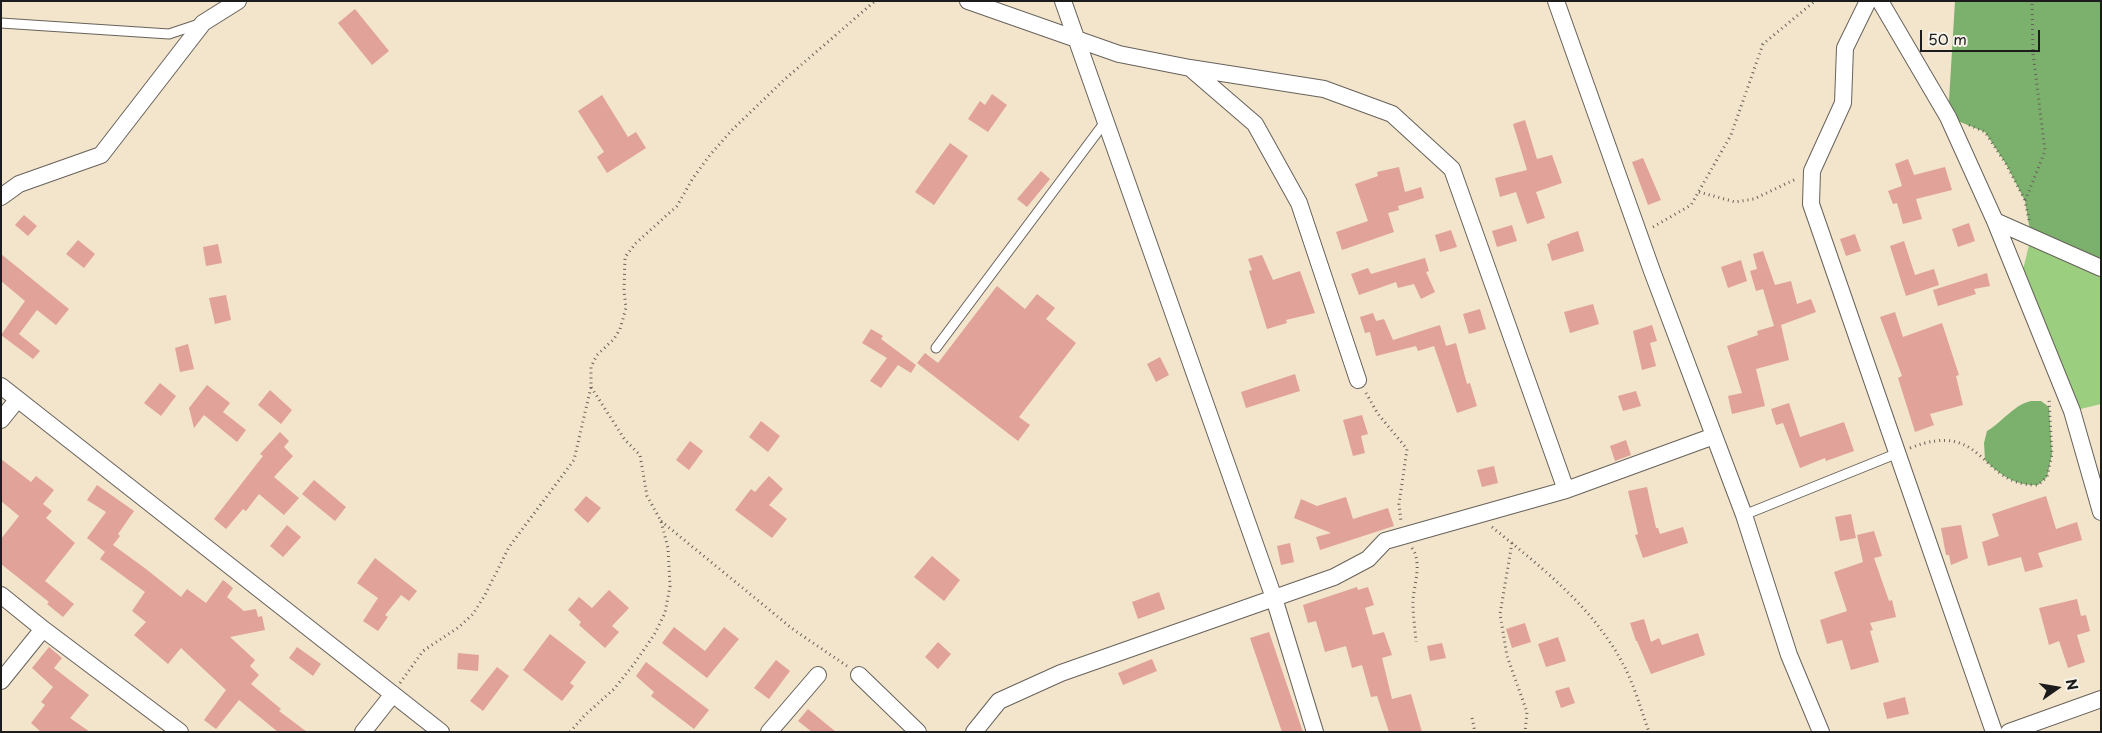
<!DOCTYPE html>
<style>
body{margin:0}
#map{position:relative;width:2102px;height:733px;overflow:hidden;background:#f3e4cc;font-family:"Playpen Sans",sans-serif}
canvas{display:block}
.frame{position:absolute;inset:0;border:2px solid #1c1c1c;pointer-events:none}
.north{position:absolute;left:2032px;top:663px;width:50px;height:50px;-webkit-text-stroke:4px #f7f3e8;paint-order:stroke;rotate:77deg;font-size:14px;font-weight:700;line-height:20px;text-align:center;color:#1c1c1c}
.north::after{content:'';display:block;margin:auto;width:18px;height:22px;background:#1c1c1c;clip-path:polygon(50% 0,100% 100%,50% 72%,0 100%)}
.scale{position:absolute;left:1920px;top:30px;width:120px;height:22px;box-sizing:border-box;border:2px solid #1c1c1c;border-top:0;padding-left:6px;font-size:15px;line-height:18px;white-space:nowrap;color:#1c1c1c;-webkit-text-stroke:4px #f7f3e8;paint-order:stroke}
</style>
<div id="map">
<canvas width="2102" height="733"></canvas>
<div class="frame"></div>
<div class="north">N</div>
<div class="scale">50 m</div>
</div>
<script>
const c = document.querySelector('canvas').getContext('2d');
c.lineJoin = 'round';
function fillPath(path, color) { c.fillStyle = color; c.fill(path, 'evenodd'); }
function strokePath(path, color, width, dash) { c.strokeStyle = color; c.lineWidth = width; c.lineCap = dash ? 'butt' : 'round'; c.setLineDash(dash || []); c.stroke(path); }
const green = new Path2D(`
 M2031,237L2101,268V404L2072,411L2020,282Z`);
const forest = new Path2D(`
 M1955,1H2101V268L2031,237L2025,201L2006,164L1985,132L1948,117Z
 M2031,401H2041L2049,407L2052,454L2047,477L2038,485C2016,486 2000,475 1985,460L1984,443L1987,431C2003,422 2013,405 2031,401Z`);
const building = new Path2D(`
 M355,9L389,51L372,65L338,23Z
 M992,94L1007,105L988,132L968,119L980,101L985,105Z
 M602,95L628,137L636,132L646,148L607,173L597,157L604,152L578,111Z
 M1525,120L1537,159L1552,155L1562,183L1536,192L1545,218L1527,224L1516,192L1500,197L1495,178L1527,170L1513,124Z
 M950,143L968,156L934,205L915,192Z
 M1643,158L1661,200L1648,205L1632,162Z
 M1908,159L1914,175L1945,167L1952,190L1916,199L1922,219L1903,224L1897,203L1893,204L1888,191L1902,186L1895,164Z
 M1399,167L1405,192L1421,187L1424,198L1398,206L1399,210L1388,213L1394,232L1342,250L1336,232L1368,221L1355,184L1378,176L1377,172Z
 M1041,171L1050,179L1027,207L1017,199Z
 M24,215L37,226L28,236L15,225Z
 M1969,223L1975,241L1958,247L1952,229Z
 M1512,225L1517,241L1497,247L1492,231Z
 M1451,230L1457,247L1440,252L1435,235Z
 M1578,231L1584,251L1552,261L1547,244L1550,243V241Z
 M1855,234L1861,251L1846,256L1840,239Z
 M78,240L95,254L84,268L66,254Z
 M1904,241L1915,275L1934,269L1939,285L1906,296L1890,246Z
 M218,244L222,263L206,266L203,247Z
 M1763,251L1775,285L1791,281L1797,304L1811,299L1816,312L1781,325L1789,360L1756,369L1765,406L1732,414L1728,396L1742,393L1727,346L1758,335L1757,331L1774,326L1763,289L1756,291L1750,271L1757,269L1753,254Z
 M1,254L69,309L56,325L37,310L19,334L40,351L33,359L1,335L25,301L1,281Z
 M1262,255L1273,280L1300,271L1315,313L1286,320L1287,323L1267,329L1249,271L1252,270L1248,259Z
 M1425,258L1429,271L1426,272L1435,292L1421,299L1414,284L1398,288L1396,282L1359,295L1351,274L1368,268L1371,274Z
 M1741,260L1747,281L1728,288L1721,267Z
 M1987,273L1990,286L1974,289L1976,294L1938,306L1933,290Z
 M997,286L1025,309L1037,294L1055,308L1046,319L1076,343L1019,417L1030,425L1018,441L917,363L925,353L938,363Z
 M226,295L231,320L215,324L209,298Z
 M1593,304L1599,324L1570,333L1564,312Z
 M1480,309L1486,329L1469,334L1463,314Z
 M1895,312L1903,337L1942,323L1959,375L1956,376L1963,405L1930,414L1934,425L1915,432L1898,378L1902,376L1880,317Z
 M1373,313L1376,321L1384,319L1393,340L1440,325L1446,346L1456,343L1467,384L1470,383L1477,406L1457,413L1434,346L1418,351L1416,346L1376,356L1370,332L1365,333L1360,317Z
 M1652,325L1657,341L1650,343L1656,366L1642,370L1633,331Z
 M871,329L883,336L881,339L916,365L911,373L898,365L881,388L870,381L887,358L862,343Z
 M188,344L194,369L180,372L175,348Z
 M1160,357L1169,375L1156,382L1147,364Z
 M1295,374L1300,391L1246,408L1241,392Z
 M160,383L176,396L161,416L144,403Z
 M207,385L230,403L223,412L246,430L237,442L204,415L194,428L189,408Z
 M270,390L292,410L281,424L258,405Z
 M1636,391L1641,406L1623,411L1618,396Z
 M1789,403L1800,437L1844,422L1854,451L1826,461L1825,458L1800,468L1783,423L1776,425L1771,409Z
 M1362,415L1368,434L1361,436L1365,453L1353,456L1343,420Z
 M761,421L780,436L768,452L749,437Z
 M280,432L289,441L284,447L293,456L274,477L299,498L284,515L259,494L246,511L243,509L226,529L214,519L263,456L260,454Z
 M1626,440L1631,455L1615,461L1610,446Z
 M690,441L703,451L689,470L676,460Z
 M1,459L31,482L36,476L54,490L43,504L52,511L46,518L75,543L45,581L74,604L63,617L47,604L49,602L1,564V539L19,516L1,501Z
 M1494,466L1498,483L1482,487L1477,470Z
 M769,476L783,489L769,505L787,519L772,538L735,510L751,489L755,492Z
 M314,480L346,507L335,521L302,494Z
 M97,485L134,511L118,534L120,536L113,545L146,569L181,597L187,589L206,603L223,580L233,588L227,597L244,611L256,609L258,617L262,616L265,630L230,637L255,660L250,666L259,675L251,684L281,709L279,711L307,732H278L239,700L216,729L204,720L226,690L181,648L168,664L134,635L146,622L132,611L145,592L100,559L105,552L87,538L106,512L87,500Z
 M1647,487L1656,528H1658L1660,534L1683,527L1688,543L1643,558L1635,535L1638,534L1628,491Z
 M586,496L601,508L588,523L574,510Z
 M2046,496L2056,529L2077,522L2082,540L2038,553L2043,567L2025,572L2021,557L1988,566L1982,542L1999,536L1992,514Z
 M1346,497L1353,519L1388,508L1394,526L1320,550L1316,537L1331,533L1294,518L1301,499L1317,506Z
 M1851,514L1856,538L1840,541L1835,517Z
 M287,525L301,537L283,557L270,546Z
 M1961,525L1968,558L1951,565L1949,555H1946L1941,528Z
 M1874,531L1882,556L1874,558L1889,601L1892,600L1896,617L1870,623L1873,630L1870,631L1879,662L1851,670L1842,640L1827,644L1820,620L1847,611L1834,572L1863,562L1857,535Z
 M1290,543L1294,562L1281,565L1277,546Z
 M932,556L960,580L944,601L914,577Z
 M375,558L417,591L409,601L401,595L385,615L388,617L378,631L363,621L378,598L357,583Z
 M1357,587L1358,590L1368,587L1374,605L1365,608L1373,635L1384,632L1392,655L1382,658L1392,699L1411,694L1422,732H1389L1377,696L1371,697L1362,665L1352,668L1346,646L1325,652L1316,621L1308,623L1303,605Z
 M609,590L629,608L612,626L619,632L605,648L579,625L581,622L568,610L579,597L592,608Z
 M1159,592L1165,609L1138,619L1132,602Z
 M2077,599L2081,616L2086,615L2090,631L2077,635L2085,662L2068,668L2059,641L2049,645L2039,608Z
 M1644,619L1651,642L1659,638L1662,645L1698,633L1705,655L1651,674L1637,641H1636L1630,623Z
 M1525,623L1531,642L1512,648L1506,629Z
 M674,627L705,651L724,627L739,639L707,678L662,643Z
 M1269,632L1303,732H1282L1250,638Z
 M550,634L586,662L570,683L574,686L562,701L523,670Z
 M1558,637L1566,661L1546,667L1538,644Z
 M938,642L951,654L938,669L925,657Z
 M1442,643L1446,658L1430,661L1427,646Z
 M49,647L62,658L54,668L89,695L70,718L90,732H41L31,723L45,705L41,702L53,687L32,668Z
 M297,647L321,664L313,676L289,658Z
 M458,653L479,655L478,671L457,669Z
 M1152,659L1157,671L1123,685L1118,673Z
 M776,660L790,671L769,699L754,688Z
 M646,662L709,710L694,729L651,696L654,692L636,676Z
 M497,667L509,676L483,711L470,701Z
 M1569,687L1575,703L1561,708L1555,691Z
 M1905,697L1909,714L1887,719L1883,703Z
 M808,709L836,732H812L798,721Z`);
const path = new Path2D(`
 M1969,125L1985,132L2006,164L2025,200
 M1699,192L1735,202L1754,199L1796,179
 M2029,220L2025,201L2045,151L2033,53L2032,1
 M1653,227L1691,205L1731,135L1763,44L1815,1
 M1366,393L1378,414L1407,449L1399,504L1401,522
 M1910,448C1986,418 1979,487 2038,485L2047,477L2052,454L2049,399
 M661,521L794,630L847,666
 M1492,527C1541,567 1593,607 1623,664C1634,684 1641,710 1649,732
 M1512,543L1500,614L1507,656L1527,712L1525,732
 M1412,548C1423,564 1413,586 1413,603C1413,616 1415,629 1416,642
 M400,683L423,651L459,627L473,614L485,595L509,547L574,460L591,387V367L597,355L614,339L620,329L626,308L624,291L625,257L636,243L677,206L693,178L710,155L733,129L785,79L875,1
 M1472,718L1475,732
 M570,732L585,715L614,689L634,664L654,635L665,613L670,586L668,548L661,521L647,496L640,455L625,440L591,387`);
const lane = new Path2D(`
 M1,23L169,34L199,24
 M936,348L1105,122
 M1744,515L1898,453`);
const street = new Path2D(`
 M968,1L1119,54L1190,68L1324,89L1392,114L1452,169L1566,490
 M1063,1L1274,598L1315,732
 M1556,1L1652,271L1744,515L1789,655L1821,732
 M1868,1L1845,48L1843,103L1812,171L1811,204L1994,732
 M1880,1L1948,117L1995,221L2072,411L2101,512
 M1190,68L1255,124L1299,203L1358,380
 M1,197L19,184L101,155L203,23L238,1
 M1995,221L2101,268
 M1,386L441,732
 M1,420L17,400
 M1,595L43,629L180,732
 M859,675L918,732
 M1,681L43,629
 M363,732L393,694
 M769,732L818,675
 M974,732L999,701L1061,673L1334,577L1368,559L1385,541L1566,490L1714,436
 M2009,732L2101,699`);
fillPath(green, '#9bce7e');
fillPath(forest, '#7cb16d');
fillPath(building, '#e0a299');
strokePath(lane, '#67625a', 11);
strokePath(street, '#67625a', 18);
strokePath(path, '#67625a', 3, [1, 4]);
strokePath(lane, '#fff', 9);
strokePath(street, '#fff', 16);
</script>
